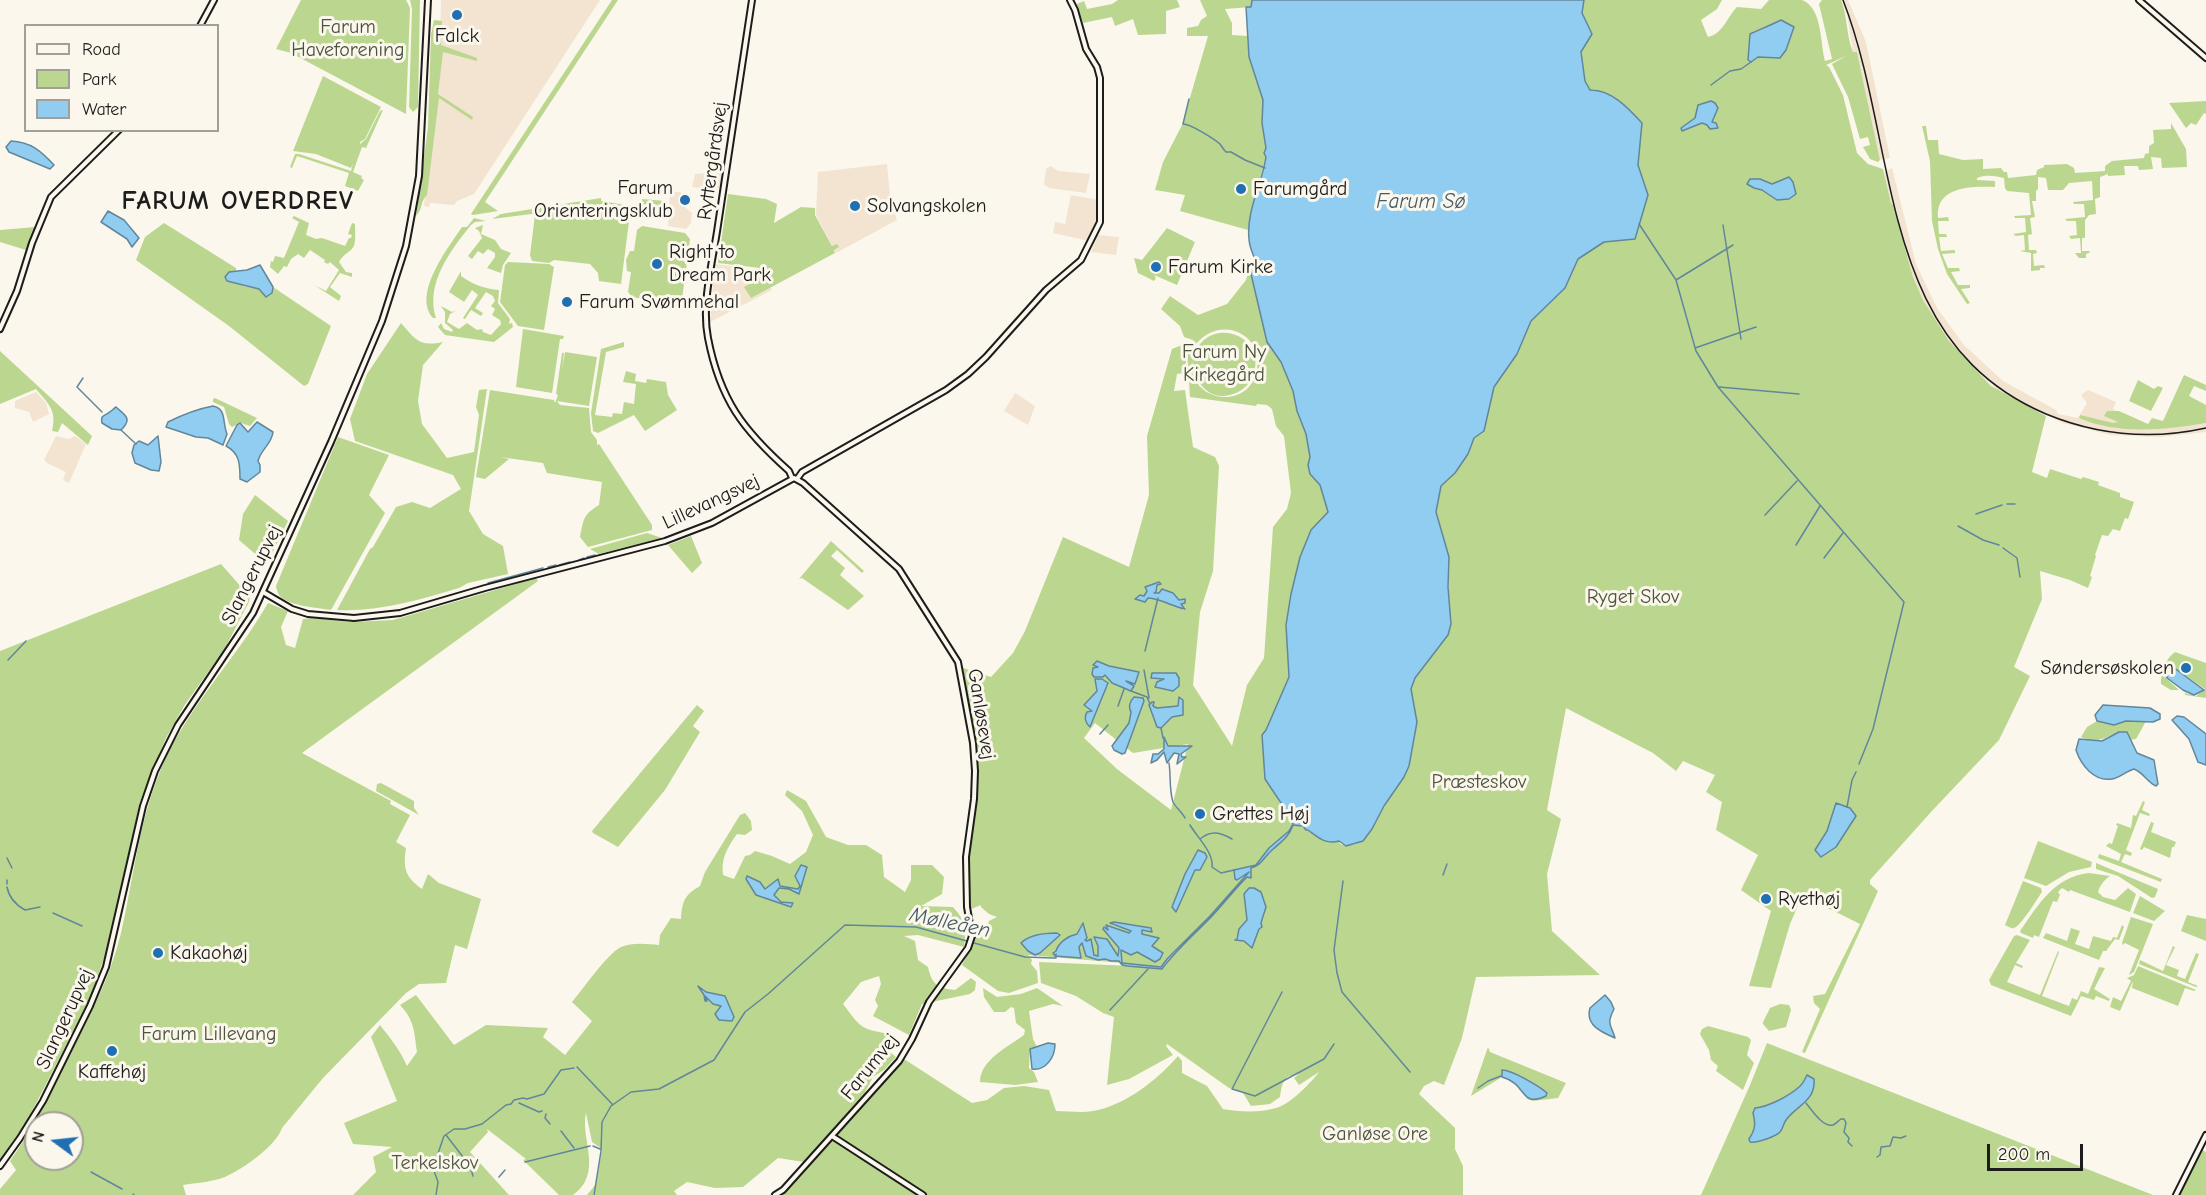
<!DOCTYPE html>
<meta charset="utf-8">
<style>
body{margin:0}
#map{position:relative;width:2206px;height:1195px;overflow:hidden;background:#fbf7ec;font-family:"Comic Neue",sans-serif}
canvas{display:block}
.legend{position:absolute;left:24px;top:24px;width:195px;height:108px;box-sizing:border-box;background:#fbf7ec;border:2px solid #a29f99;margin:0;padding:8px 10px;list-style:none;font-size:18px;color:#1c1c1c}
.legend li{display:flex;align-items:center;gap:12px;height:30px}
.legend b{width:30px;border:2px solid #a29f99}
.north{position:absolute;left:24px;top:1111px;width:60px;height:60px;box-sizing:border-box;background:#fbf7ec;border:2px solid #a29f99;border-radius:50%;rotate:285deg;font-size:16px;font-weight:700;line-height:24px;text-align:center;color:#1c1c1c}
.north::after{content:'';display:block;margin:auto;width:21px;height:27px;background:#1f6fb2;clip-path:polygon(50% 0,100% 100%,50% 72%,0 100%)}
.scale{position:absolute;left:1987px;top:1144px;width:96px;height:27px;box-sizing:border-box;border:3px solid #1c1c1c;border-top:0;padding-left:8px;font-size:18px;line-height:21px;white-space:nowrap;color:#1c1c1c;-webkit-text-stroke:4px #fbf7ec;paint-order:stroke}
</style>
<div id="map">
<canvas width="2206" height="1195"></canvas>
<ul class="legend">
<li><b style="height:8px;background:#fbf7ec"></b>Road</li>
<li><b style="height:16px;background:#bbd78f"></b>Park</li>
<li><b style="height:16px;background:#90cdf0"></b>Water</li>
</ul>
<div class="north">N</div>
<div class="scale">200 m</div>
</div>
<script>
const c = document.querySelector('canvas').getContext('2d');
c.lineJoin = 'round';
function fillPath(path, color) { c.fillStyle = color; c.fill(path, 'evenodd'); }
function strokePath(path, color, width, dash) { c.strokeStyle = color; c.lineWidth = width; c.lineCap = dash ? 'butt' : 'round'; c.setLineDash(dash || []); c.stroke(path); }
function label(font, color, halo, rows, align = 'center') {
  c.font = font + ' "Comic Neue",sans-serif'; c.lineWidth = 6; c.setLineDash([]); c.textBaseline = 'middle'; c.strokeStyle = halo; c.fillStyle = color; for (const [text, x, y, turn = 0] of rows) {
    c.save(); c.translate(x, y); c.rotate((+turn || 0) * Math.PI / 180); c.textAlign = isNaN(turn) ? turn : align; if (halo) c.strokeText(text, 0, 0); c.fillText(text, 0, 0); c.restore();
  }
}
const built = new Path2D(`
 M441,0H600L474,194L457,201L454,205L430,203L429,207L424,206L440,50Z
 M1841,0H1848L1866,42L1890,158L1880,160L1857,52H1853L1847,15Z
 M887,164L890,197L897,220L836,253L816,215L818,172Z
 M1051,166L1058,171L1090,174L1086,193L1049,188L1044,184L1046,169Z
 M1892,168L1916,264L1937,308L1964,345L2003,381L2056,410L2058,414L2078,418L2087,403L2081,395L2088,390L2116,402L2113,409L2119,413V417L2116,426H2112L2159,429L2206,423V432L2159,437L2111,435L2063,423L1998,391L1964,359L1949,341L1923,300L1913,277L1893,205L1891,203L1884,172Z
 M721,172V187L712,190L692,187L695,174Z
 M670,192H681L680,203L692,213L691,223L686,229L668,226Z
 M1071,195L1099,200L1097,223L1089,241L1053,233L1055,222L1065,224Z
 M1098,235L1119,237L1116,255L1091,252Z
 M715,264L760,270L772,290L710,322Z
 M36,392L46,403L49,414L33,422L29,412L15,408V401Z
 M1015,393L1035,406L1028,425L1004,411Z
 M56,436L69,439L75,436L86,444L69,483L63,480L66,472L47,463L44,460Z`);
const green = new Path2D(`
 M301,0H406L410,8L406,114L291,53L276,49Z
 M410,0H420L418,107L413,112L409,107L412,9Z
 M612,0H618L485,202L498,211L473,215L471,214Z
 M1118,0H1177L1180,7L1166,11V34L1138,35L1133,19L1115,26L1112,17L1083,23L1077,4L1084,1L1087,9L1112,4Z
 M1200,0H1252L1251,7L1225,9L1232,23V35L1247,36L1249,57L1263,100L1262,123L1267,148L1266,157L1255,195L1248,230L1180,211L1185,195L1155,190L1163,162L1182,125L1208,36H1187V28L1198,26L1201,20L1207,16Z
 M1584,0H1722L1717,9L1701,20L1708,37C1723,34 1727,17 1737,7L1761,9L1769,0C1778,0 1793,0 1802,0C1823,8 1820,44 1825,61L1832,59L1819,4L1822,0H1841C1848,18 1846,35 1853,52H1857L1880,160L1878,162L1870,159L1863,147L1870,145L1868,137L1860,139L1848,97L1832,64L1846,56L1826,65L1829,67L1843,95L1857,153L1868,164L1883,169L1891,203L1893,205L1913,277L1923,300L1949,341L1991,386L2046,416L2032,472L2047,478L2050,469L2081,479L2083,477L2099,482L2098,485L2120,493V497L2134,502L2128,519L2125,518L2120,531L2113,529L2108,536L2102,535L2095,555L2096,556L2090,576L2092,577L2088,588L2070,580L2040,571L2042,599L2014,667L2030,676L1999,740L1931,812L1870,880V884L1878,891L1805,1053L1802,1052L1820,1009L1814,1003L1813,996L1825,994L1860,924L1830,909L1802,899L1800,901L1790,924L1771,988L1749,986L1771,911L1741,890L1758,855L1716,830L1722,802L1706,792L1715,775L1683,761L1676,771L1653,753L1566,708L1547,810L1561,819L1547,874L1552,931L1600,975L1476,977L1462,1038L1444,1085L1434,1081L1424,1086L1419,1094L1455,1128V1149L1463,1166V1195H782L904,1059L972,1103L987,1100L1004,1088L1024,1086L1049,1090L1056,1111C1068,1111 1081,1113 1093,1111C1126,1105 1157,1080 1178,1056L1182,1061V1073L1207,1086L1223,1109C1240,1112 1259,1113 1276,1108C1289,1105 1311,1083 1319,1072L1299,1085L1294,1078L1299,1074C1296,1075 1293,1075 1290,1076C1282,1078 1281,1090 1280,1097L1270,1104L1251,1106L1243,1093L1229,1088L1167,1044L1166,1046L1173,1055L1129,1079L1107,1085L1114,1017L1103,1013L1076,996L1041,983L1039,962L1132,966L1122,963L1028,955L1032,960L1031,964L1037,971L1038,983L1009,993L998,991L962,965L973,944L974,934L978,928L985,931L989,921L997,917L989,914L981,907V905L971,909L968,856L976,797L977,765L960,667L991,677L1013,653L1025,631L1063,537L1129,567L1149,495L1147,436L1172,349L1182,345L1186,360L1185,373L1177,374L1174,391L1185,390L1193,447L1215,457L1219,466L1213,571L1200,612L1193,685L1232,746L1247,685L1264,658L1273,527L1287,509L1291,493L1284,436L1276,426L1272,409L1267,405L1257,404L1256,406L1190,397L1187,351L1193,353V358C1206,314 1266,333 1254,373C1251,382 1245,389 1236,393C1209,404 1195,382 1192,361C1188,401 1245,411 1256,374C1267,336 1222,313 1196,344L1193,340L1184,337L1180,326L1161,309L1170,296L1198,315L1227,304L1246,280L1252,260H1256L1257,266L1251,274L1267,342L1281,362L1293,391L1297,411L1306,434L1310,457L1308,465L1310,474L1320,485L1328,512L1311,530L1300,557L1291,594L1286,625L1289,677L1266,730L1262,735L1265,779L1293,824L1298,826H1303L1306,830H1308C1319,837 1325,844 1339,841L1340,844L1346,846L1356,844L1380,814L1409,766L1417,722L1411,689L1415,678L1448,635L1449,557L1436,512L1441,485L1455,473L1468,454L1474,438L1484,431L1494,387L1517,354L1531,321L1565,288L1578,259L1604,242L1635,239L1648,195L1638,165L1642,123L1594,89L1590,90L1585,81L1581,52L1592,34L1582,13ZM1711,101L1715,103L1718,107L1712,122L1717,128L1710,129L1707,125L1702,123L1686,130L1682,128L1695,118L1698,105ZM1791,179L1794,191L1789,199L1777,200L1762,189L1754,188ZM1159,582L1161,584H1157L1154,593L1157,594L1165,589L1179,600L1183,599L1181,604L1186,608L1184,610L1158,598H1148L1145,602L1135,599L1140,595L1144,596ZM1095,723L1133,753L1188,744L1171,810L1117,769L1084,738ZM1251,888L1258,890C1264,901 1268,912 1261,923L1262,927L1259,929L1252,948L1244,941L1236,939L1239,929L1247,919L1244,894ZM1114,922L1151,928L1142,930V934L1158,938L1152,946L1163,954L1155,962L1137,952L1131,955L1121,950V961H1110L1086,956L1084,944L1082,942L1067,956L1055,955C1059,944 1065,937 1077,934L1082,924L1085,940L1087,941L1090,940L1095,956L1098,957V946L1112,947L1119,957V948L1103,929L1108,930L1107,925L1129,933L1132,931L1112,925Z
 M434,20L442,21L441,45L477,58V61L443,52L438,94L473,117L472,120L439,98L427,195C420,201 423,210 416,216L428,127L431,35Z
 M323,76L381,107L365,139L360,142V144L366,139L380,111L383,110L366,148L362,147L353,172L362,176L361,178L364,180L358,191L345,186L349,173L297,156L292,168L290,167L295,154H299L351,171L353,163L351,168L316,154L293,151Z
 M2206,101V114L2204,113L2196,125L2191,123L2186,128L2169,103Z
 M2171,123L2186,149L2187,167L2162,168L2161,158L2151,157L2153,169L2139,170L2138,166H2124L2125,175L2108,176V174L2100,177V197L2095,199L2096,214L2089,215L2085,220V238H2082V251H2090L2089,253L2086,254V258H2079L2075,253H2081L2080,238L2071,239L2069,236L2077,235L2076,221H2067L2065,219L2085,217L2084,204H2074L2073,202L2093,200L2092,181L2069,183L2063,190H2048L2046,178L2038,177V189L2036,191V201H2032L2035,217L2030,218L2032,234L2028,235L2029,250H2036L2037,253L2033,254L2034,266L2044,265L2045,268H2040V270L2031,271V253L2020,251L2025,250L2024,235L2016,236L2013,234L2026,232L2025,218H2015L2014,216L2031,215L2029,193L2007,191L2005,188L2004,178C1996,176 1986,174 1977,178V180L1995,181V187C1972,186 1935,186 1938,218L1948,217L1949,221H1938L1939,234H1946L1947,237H1939L1941,251L1955,250V253L1942,254L1948,268H1959L1960,271L1951,272L1958,285H1970V288L1961,289L1970,303L1967,304L1947,274L1938,249L1932,221L1930,161L1922,126H1926L1928,140H1938L1939,154L1963,160L1983,159V169L2001,168L2004,172H2007L2008,178L2036,175L2037,170L2044,167V165L2067,164L2074,168L2075,173L2105,171V166L2112,161L2144,158L2145,154L2149,153V146L2154,143L2153,130L2171,129Z
 M728,194L766,199L777,204L774,223L801,207L815,208V215L832,246L837,244L839,247L834,250L835,253L751,298L744,287L764,276L760,268L718,263Z
 M601,198V201L631,206L621,284L599,281L598,273L590,264L554,260L549,263L532,261L530,255L535,215L531,214L492,219L501,214Z
 M642,199L665,201L664,218L640,216Z
 M294,216L309,223L306,235L316,239L322,238L345,246L349,238H351L352,235L348,234L352,223L355,224C355,230 356,240 354,246C351,252 343,254 339,262L346,272L352,273V277L340,273L330,287L341,296L339,301L314,285L326,291L339,270L330,262L328,264L324,262L325,260L310,250L304,258L298,254L291,259L287,267L284,266L278,274L270,267L271,261L273,262L275,256L284,258L299,222L292,218Z
 M474,218L486,221L475,222L471,225C450,251 425,284 436,318H433C412,294 448,248 462,227H467Z
 M164,223L236,268V271L229,272L243,286L259,289L266,297L272,293L273,287L331,326L308,384L304,386L229,326L136,260L145,237Z
 M483,225L481,234L495,240L501,249L511,253L503,265L501,273L487,268L495,257V253L488,249L483,254L478,251L472,259L468,256L482,238L479,231L475,228Z
 M642,226L685,233L690,239L682,299L675,304L632,297L628,292L631,272L627,271L626,260L630,251H634L637,230Z
 M35,227L26,250L0,242V230Z
 M1167,228L1195,242L1177,285L1154,275L1156,278L1154,281L1138,273L1134,258L1142,260Z
 M508,262L549,264L554,267L544,330L518,326L500,302L505,265Z
 M461,271V276C472,284 485,289 499,290L498,303L510,319L509,324L512,323L513,327L494,342L445,335L438,327L441,323L444,329L452,332L453,330L445,323V312L441,306L452,312L457,310L450,314L447,322L459,329L467,323L477,330L482,329L483,332L491,335L501,324L500,320L492,315L495,309L491,306L495,301L493,296L486,292L475,308L483,313L481,316L471,310L465,319L463,318L478,295L472,290L464,302L449,292Z
 M401,323C416,340 419,347 443,342L423,365L418,401L422,424L447,458L474,452L479,415L476,407L479,390L487,389L469,511L483,534L503,546L508,574L468,583L459,588C418,600 380,612 337,610L370,549L373,547L396,507L412,502L430,508L461,489L453,475L355,441L350,419L367,374Z
 M523,329L564,336L563,339H560L552,393L516,387Z
 M624,342V347L606,352L595,415L612,417L613,413L622,414L624,402L634,404L636,384L623,382L626,371L636,374L635,381L646,383L647,379L666,382L668,395L677,410L645,431L634,415L598,433L593,431L591,413L601,349Z
 M0,351L92,436L88,445L62,423L58,432L52,431C57,410 49,405 36,389L0,404Z
 M565,352L597,357L589,406L557,401L560,405L589,408L591,432L597,440V445L599,444L652,525V530L588,547L580,537C584,518 583,515 599,505L602,482L547,473L543,463L500,457L509,459L485,479L476,477L490,390L554,400L555,403L558,395L556,394L562,353H564L562,370Z
 M2184,375L2206,385V391L2194,386L2189,396L2206,405V423C2166,430 2118,435 2079,418L2080,415L2113,423L2118,422L2104,416L2107,411H2119L2148,424L2152,418L2163,421Z
 M2138,380L2154,389L2158,386L2163,388L2151,411L2129,401Z
 M215,398L257,418L250,426L241,423L232,427L229,424L224,407L213,402V399Z
 M338,437L389,455L369,495L385,513L331,610C319,608 287,606 279,595C278,594 276,587 276,586Z
 M255,495L288,521L267,564L239,540L243,514Z
 M647,533L662,538L599,554L590,549Z
 M691,536L702,563L692,573L668,545Z
 M831,541L864,571L862,573L837,550L831,556L845,568L840,575L864,596L848,610L802,578L799,579Z
 M221,564L250,597L249,602L224,650L184,706L166,738L140,802L109,944L90,999L26,1123L0,1159V651Z
 M536,578L538,581L302,753L391,801L390,804L410,815L396,842L406,848C403,868 405,877 422,889L428,874L439,883L481,899L467,949L455,945L446,983L419,984L406,993L323,1078L282,1128C276,1146 243,1169 225,1177C212,1182 196,1183 183,1185L186,1195H0V1189L16,1170L10,1161C33,1129 51,1093 68,1058C89,1018 110,978 121,933C133,881 138,829 157,779C182,712 233,664 268,603L288,611L281,627L286,645L295,648L303,619L312,618L350,622L393,620ZM36,1123H72V1159H36Z
 M2175,652L2206,663V698L2185,695V693L2196,696L2205,689L2173,667L2167,668L2166,678L2179,690H2171L2161,684C2160,673 2166,658 2175,652Z
 M697,705L704,711L693,726L700,732L665,790L618,847L593,833L592,831Z
 M2097,721L2114,725L2126,721H2145V723L2136,739L2130,740L2127,733C2107,730 2104,747 2081,737L2087,727Z
 M381,783L414,801V808L419,815L376,791L377,784Z
 M787,790L806,801L826,837L848,845H866L882,855L884,877L905,892L911,880V865H932L944,877L942,894L921,906L953,907C965,920 967,930 964,947L918,935L904,936L915,941L918,960L928,967C932,985 938,988 955,990L971,978L976,982L975,990L970,994L922,1004L909,1035L873,1016L878,1006L875,1000L881,984L879,976L861,982L843,1004C861,1027 859,1029 890,1034L881,1045L896,1057L884,1070L873,1077L862,1098L804,1162L778,1158L743,1187L715,1188L687,1182L674,1191L677,1195H587L596,1184L602,1149L592,1142L586,1113C580,1139 604,1173 573,1195H559L523,1160L526,1159L487,1129L488,1132L470,1152L509,1195H353L376,1172L373,1157L392,1147L353,1144L344,1123L397,1101L371,1037L380,1025C391,1039 400,1050 407,1066L417,1052C414,1032 415,1021 400,1005L416,995L454,1045L486,1025L548,1028L543,1037L565,1055L592,1021L572,1002C583,989 607,954 621,947C632,942 648,944 659,945L660,935L671,918L681,919C682,902 684,895 700,886L705,872L740,815L745,813L751,821L752,830L745,835L737,834C727,848 721,858 723,875L734,879L745,856L750,855L755,851L772,856L790,864L806,852L813,835L802,811L785,795Z
 M2143,801L2145,802L2142,810L2150,814L2149,816L2140,813L2126,850L2132,853L2131,856L2125,854L2121,862L2162,879L2161,882L2098,858L2099,854L2119,861L2121,854L2106,846L2109,843L2112,844L2118,826L2116,825L2117,823L2131,828L2133,815L2136,816Z
 M2151,822L2154,823L2151,832L2176,842L2174,847H2172L2170,858L2144,847L2142,850L2140,849Z
 M2038,841L2092,862L2091,867L2069,872L2046,886L2024,878Z
 M2096,863L2158,889L2155,897L2152,898L2118,876L2096,869Z
 M2089,873L2110,876C2104,880 2100,885 2098,892L2103,897L2115,900L2128,888L2136,894L2130,912L2070,890L2069,892L2062,888L2058,892L2060,895L2057,902L2053,901L2039,937L2034,935L2033,938L2021,933L2020,931C2039,904 2054,877 2089,873Z
 M2023,881L2041,888L2042,892C2037,899 2021,926 2014,928C2012,929 2007,926 2005,925Z
 M2140,896L2165,911L2154,921L2133,913Z
 M2187,915L2206,919V941L2181,931Z
 M2131,917L2153,924L2134,972L2129,975L2139,950L2125,943L2123,945L2122,943Z
 M2122,925L2124,927L2119,940L2115,939L2106,951H2103L2099,960L2043,938L2046,933L2067,941L2071,928L2080,931L2075,944L2089,949L2093,936L2111,941L2113,937L2117,938Z
 M2017,935L2030,940L2016,963L2023,966L2022,968L2015,965L2007,982L2040,995L2058,951L2059,952L2042,996L2069,1006L2072,998L2077,1000L2081,991L2088,994L2099,967L2105,968L2094,989L2110,999L2109,1001L2096,996L2094,1000L2081,996L2071,1016L1991,985L1989,980L2014,936Z
 M2173,946L2175,947L2166,965L2179,970L2177,976L2185,979L2196,953L2199,954L2188,982L2198,986L2196,987L2139,964L2140,960L2163,971Z
 M2138,966L2196,990L2194,991L2185,988L2178,1006L2132,988L2133,981L2120,1011L2110,1007L2113,997L2121,1001L2131,981L2127,978L2134,975Z
 M983,988L997,997L1021,994L1037,988L1063,1006L1053,1004L1029,1011L1033,1039L1037,1047L1030,1049L1029,1068L1034,1072L1038,1082L1015,1085L980,1082C980,1060 1008,1047 1024,1035L1025,1030L1016,1023L1014,1008L1011,1007L1005,1012H994L984,997Z
 M1780,1004L1789,1005L1791,1010L1786,1027L1769,1031L1763,1024V1022L1770,1008Z
 M1708,1026L1748,1037L1751,1040L1747,1055L1754,1063L1743,1090L1716,1071L1718,1066L1711,1060L1709,1050L1700,1034L1702,1029Z
 M1767,1043L2153,1195H1701L1750,1085Z
 M1488,1047L1490,1052L1566,1083L1558,1098L1533,1101L1527,1099L1516,1082L1502,1077L1471,1096Z
 M2201,1149L2206,1152V1195H2179Z`);
const water = new Path2D(`
 M1252,0H1584L1582,13L1592,34L1581,52L1585,81L1590,90C1611,89 1629,109 1642,123L1638,165L1648,195L1635,239L1604,242L1578,259L1565,288L1531,321L1517,354L1494,387L1484,431L1474,438L1468,454L1455,473L1441,486L1436,512L1449,557L1448,587L1451,624L1448,635L1415,678L1411,689L1417,722L1409,766L1404,777L1384,806L1372,829L1363,841L1346,846L1339,841C1325,845 1318,837 1308,830H1306L1303,826L1293,825C1289,837 1281,842 1272,850C1264,857 1262,865 1251,868V878L1247,877C1235,889 1225,902 1213,915C1196,933 1177,949 1162,969L1127,966L1122,965L1119,961H1111L1105,959L1098,960L1086,956L1082,943L1079,947L1081,958L1055,956L1053,953L1056,951C1059,942 1068,936 1077,934L1083,923L1087,938L1085,940L1087,941L1091,939L1094,955L1098,956V946L1094,937L1107,939L1118,956L1119,948L1103,929L1104,927L1108,930L1106,925L1129,933L1131,931L1110,923L1114,922L1151,928L1152,932L1142,930V934L1159,938L1152,946L1163,953L1160,959L1155,962L1137,952L1131,955L1121,950L1122,963L1161,967L1167,959L1210,916L1249,872L1237,880L1235,879L1234,870L1256,865L1269,848L1289,831L1293,824L1287,812L1265,779L1262,735L1266,730L1289,677L1286,625L1291,594L1300,557L1311,530L1328,512L1320,485L1310,474L1308,465L1310,457L1306,434L1297,411L1293,391L1281,362L1267,342L1251,274L1257,266C1255,257 1249,248 1249,239C1246,211 1262,184 1266,157L1264,153L1266,148L1262,123L1263,100L1249,57L1246,7H1251Z
 M1781,20L1794,27L1786,50L1780,58L1758,57L1751,62L1748,60L1750,34C1761,29 1771,25 1781,20Z
 M1711,101L1715,103L1718,108L1712,122L1716,123L1718,128L1710,129L1707,125L1702,123L1682,131L1681,128L1695,118L1698,105Z
 M11,141C31,142 41,151 54,165L50,169L9,152L6,147Z
 M1789,177L1793,182L1796,194L1789,199L1777,200L1762,190L1754,188L1747,184L1750,179H1760L1772,184Z
 M108,211L124,220L139,238L132,247L127,239L101,222Z
 M260,265L273,287L272,293L266,297L259,289L227,281L225,277L229,272L247,270Z
 M213,406C227,409 222,422 227,434L223,445L208,438L196,437L166,427L168,422C182,415 197,409 213,406Z
 M116,407C123,414 134,418 121,430L112,429L102,423C100,414 106,416 111,411C113,410 114,408 116,407Z
 M257,422L273,432C272,444 261,449 258,461L260,465V472L247,482L240,479C240,465 240,453 226,446L237,425L240,423L248,432Z
 M158,436L161,462L159,471L151,470L135,463L132,453L134,445L139,441L148,445Z
 M1159,582L1161,584L1157,585L1156,592L1154,593H1159L1162,589L1173,593L1179,600L1185,599V603L1181,604L1185,609C1173,607 1162,599 1148,598L1145,602L1135,599L1140,595L1144,596L1147,591L1145,587Z
 M1097,661L1109,666L1139,672L1135,684L1126,681L1134,686L1131,691L1112,683L1105,675L1103,677H1094L1092,674L1093,668L1098,667L1093,665Z
 M2173,667L2204,690L2194,695L2183,690L2167,678V669Z
 M1152,673H1176L1179,678V686L1173,691L1155,687L1157,682L1164,679L1151,678Z
 M1095,679H1102L1108,683L1090,727C1085,723 1084,717 1087,712L1092,711L1084,705L1097,691Z
 M1134,697L1143,698L1144,701L1125,753L1122,754L1114,750L1112,746L1129,723L1131,712C1128,707 1130,701 1134,697Z
 M1179,697L1183,700V715L1172,717L1161,728L1157,727L1149,705L1152,702H1154L1153,706L1157,708L1178,706Z
 M2103,705L2150,708L2160,714V719L2153,722L2126,721L2114,725L2097,721L2095,715Z
 M2177,716L2184,717L2206,734V765L2198,762L2189,739L2172,720Z
 M2119,732H2127L2137,753L2154,760L2158,784L2156,786C2147,782 2144,773 2134,769C2126,771 2120,778 2112,779C2094,782 2081,765 2076,750L2079,739L2102,741Z
 M1164,737L1168,746H1192L1181,754L1182,757H1186L1177,764L1179,754L1174,753L1167,763L1164,752L1157,760L1151,763L1153,754H1158L1164,749Z
 M1836,803L1850,808L1856,816L1836,847L1821,857L1815,850L1827,831Z
 M1198,850L1205,853L1207,857L1200,870H1195L1176,912L1172,907L1185,874Z
 M801,865L807,867L799,894L789,889L779,888L774,895L781,902L793,903L791,907L756,895L746,879L747,876L760,882L765,889L778,879L780,886L798,889L800,886L795,876Z
 M1249,888H1254L1261,892L1266,907L1261,923L1262,927L1259,929L1252,948L1244,941L1235,940L1237,939L1239,929L1247,920L1244,894Z
 M1057,933L1060,935L1040,953L1035,955L1028,951L1021,943C1030,934 1045,933 1057,933Z
 M698,986L706,992L725,996L734,1017L732,1021L719,1020L715,1014L721,1006L713,1004L705,996L707,1001H705L704,995Z
 M1605,995L1611,1002L1614,1009C1606,1025 1611,1024 1615,1038C1601,1032 1585,1025 1590,1008Z
 M1048,1043L1055,1044C1055,1057 1046,1071 1032,1069L1030,1049Z
 M1502,1070C1512,1070 1539,1086 1547,1093L1546,1096C1519,1108 1528,1084 1502,1077Z
 M1807,1075L1814,1079C1816,1101 1796,1106 1786,1120C1783,1124 1783,1129 1780,1132C1775,1137 1757,1143 1750,1142L1749,1139C1755,1130 1756,1124 1753,1113L1755,1108C1768,1107 1789,1096 1799,1087C1803,1084 1805,1079 1807,1075Z`);
const stream = new Path2D(`
 M1711,85L1730,71L1741,69L1751,62
 M1189,99L1183,124C1191,124 1214,139 1220,144C1222,147 1224,150 1226,152H1231L1245,160L1265,168
 M1639,224L1676,280L1696,351L1718,387L1904,602L1873,729L1859,764
 M1723,225L1741,339
 M1676,280L1733,245
 M1695,348L1756,327
 M83,378L77,387L102,412
 M1719,387L1799,394
 M121,430L136,444
 M2007,504H2015
 M1976,514L2002,505
 M1765,515L1797,481
 M1958,526L1983,540L1999,545
 M1796,545L1820,506
 M2003,548L2017,558L2020,577
 M587,557L595,555
 M1824,558L1843,533
 M579,560L584,558
 M559,565L570,562
 M548,567L556,565
 M488,583L543,568
 M1145,651L1158,598
 M8,660L26,641
 M1144,670L1149,698
 M1131,691L1147,697L1150,704
 M1118,706L1124,689
 M1161,728L1163,738
 M1100,734L1108,725
 M1169,763C1171,776 1169,790 1173,802C1176,808 1182,812 1185,818
 M1847,807L1852,780L1856,772
 M1190,825C1197,837 1214,853 1212,867L1221,873L1234,870
 M1200,839C1211,830 1220,832 1232,839
 M7,858L12,868
 M1443,875L1447,864
 M7,880V884
 M1343,881L1334,950L1337,973L1342,992L1410,1072
 M7,887C9,898 16,905 25,910L40,907
 M53,913L82,926
 M1282,992L1232,1089L1255,1096L1324,1059L1334,1044
 M1110,1010L1148,969
 M577,1067L613,1105
 M1478,1088L1488,1081L1501,1076
 M519,1103L539,1112L542,1111
 M1806,1103C1811,1109 1823,1128 1833,1125C1836,1124 1838,1121 1841,1119H1844L1846,1123L1844,1132L1849,1138L1848,1142L1852,1146
 M546,1114L545,1118L550,1124
 M561,1131L574,1148
 M446,1135L470,1166L473,1176
 M593,1146L600,1149
 M1877,1157L1880,1155L1881,1147L1890,1146L1893,1137L1901,1138L1906,1136
 M525,1162L590,1146
 M91,1172L122,1189
 M499,1177L505,1170
 M133,1194L134,1195
 M436,1195L438,1182L433,1168L444,1136L454,1129H465L482,1124L506,1105L511,1104L514,1100L523,1098L527,1099L544,1094L561,1070L574,1068
 M594,1195L601,1151L602,1122L611,1106L631,1092L659,1089L714,1060L745,1012L768,994L845,925L916,927L1025,957L1053,958H1056V954`);
const secondary = new Path2D(`
 M752,0C740,75 729,150 718,225C713,261 701,303 708,338C720,400 743,430 789,471L792,478
 M2139,0L2206,58
 M200,26L214,0
 M0,329L17,291L32,243L51,197L119,130
 M797,479L802,472L946,390L968,374L986,357L1046,290L1081,260L1100,222V78L1097,67L1086,49L1075,10L1070,0
 M263,592L292,609L308,614L354,618L400,613L485,588L665,541L712,523L794,478L803,483L899,569L958,662L973,743L975,771L974,799L966,857L967,907L972,936L968,948L929,1002L912,1039L899,1061L783,1190L775,1195
 M832,1136L923,1195
 M0,1166L20,1138L43,1101L90,1006L106,967L143,806L155,771L178,725L253,613L331,442L382,321L406,246L419,176L428,0
 M2176,1195L2206,1135`);
const tram = new Path2D(`
 M1843,0C1900,146 1875,341 2046,414C2097,435 2152,440 2206,428`);
const markers = [
 [457,15,6,"#1f6fb2"],
 [1241,189,6,"#1f6fb2"],
 [685,200,6,"#1f6fb2"],
 [855,206,6,"#1f6fb2"],
 [657,264,6,"#1f6fb2"],
 [1156,267,6,"#1f6fb2"],
 [567,302,6,"#1f6fb2"],
 [2186,668,6,"#1f6fb2"],
 [1200,814,6,"#1f6fb2"],
 [1766,899,6,"#1f6fb2"],
 [158,953,6,"#1f6fb2"],
 [112,1051,6,"#1f6fb2"]
];
const parkNames = [
 ["Farum",348,27],
 ["Haveforening",348,50],
 ["Farum Ny",1224,352],
 ["Kirkegård",1224,375],
 ["Ryget Skov",1633,597],
 ["Præsteskov",1479,782],
 ["Farum Lillevang",209,1034],
 ["Ganløse Ore",1375,1134],
 ["Terkelskov",435,1163]
];
const poiNames = [
 ["Falck",457,36,"center"],
 ["Farum",673,188,"right"],
 ["Orienteringsklub",673,211,"right"],
 ["Farumgård",1253,189],
 ["Solvangskolen",867,206],
 ["Right to",669,252],
 ["Dream Park",669,275],
 ["Farum Kirke",1168,267],
 ["Farum Svømmehal",579,302],
 ["Søndersøskolen",2174,668,"right"],
 ["Grettes Høj",1212,814],
 ["Ryethøj",1778,899],
 ["Kakaohøj",170,953],
 ["Kaffehøj",112,1072,"center"]
];
const streetNames = [
 ["Ryttergårdsvej",713,161,-82],
 ["Lillevangsvej",711,502,-25],
 ["Slangerupvej",252,575,-63],
 ["Ganløsevej",981,714,81],
 ["Slangerupvej",65,1019,-65],
 ["Farumvej",870,1067,-51]
];
const waterNames = [
 ["Farum Sø",1421,202],
 ["Mølleåen",950,923,12]
];
const districtNames = [
 ["FARUM OVERDREV",238,202]
];
fillPath(built, '#f2e4d0');
fillPath(green, '#bbd78f');
fillPath(water, '#90cdf0');
strokePath(water, '#62869b', 1.5);
strokePath(stream, '#62869b', 1.5);
strokePath(secondary, '#1c1c1c', 8);
strokePath(secondary, '#fbf7ec', 4);
strokePath(tram, '#1c1c1c', 1.5);
for (const [x, y, r, color] of markers) { const dot = new Path2D(); dot.arc(x, y, r, 0, 2 * Math.PI); c.fillStyle = color; c.fill(dot); strokePath(dot, '#fbf7ec', 2); }
label('20px', '#4c543e', '#fbf7ec', parkNames);
label('20px', '#1c1c1c', '#fbf7ec', poiNames, 'left');
label('20px', '#1c1c1c', '#fbf7ec', streetNames);
label('italic 21px', '#455a66', '#fbf7ec', waterNames);
c.letterSpacing = '1.5px';
label('bold 26px', '#1c1c1c', '#fbf7ec', districtNames);
c.letterSpacing = '0px';
</script>
